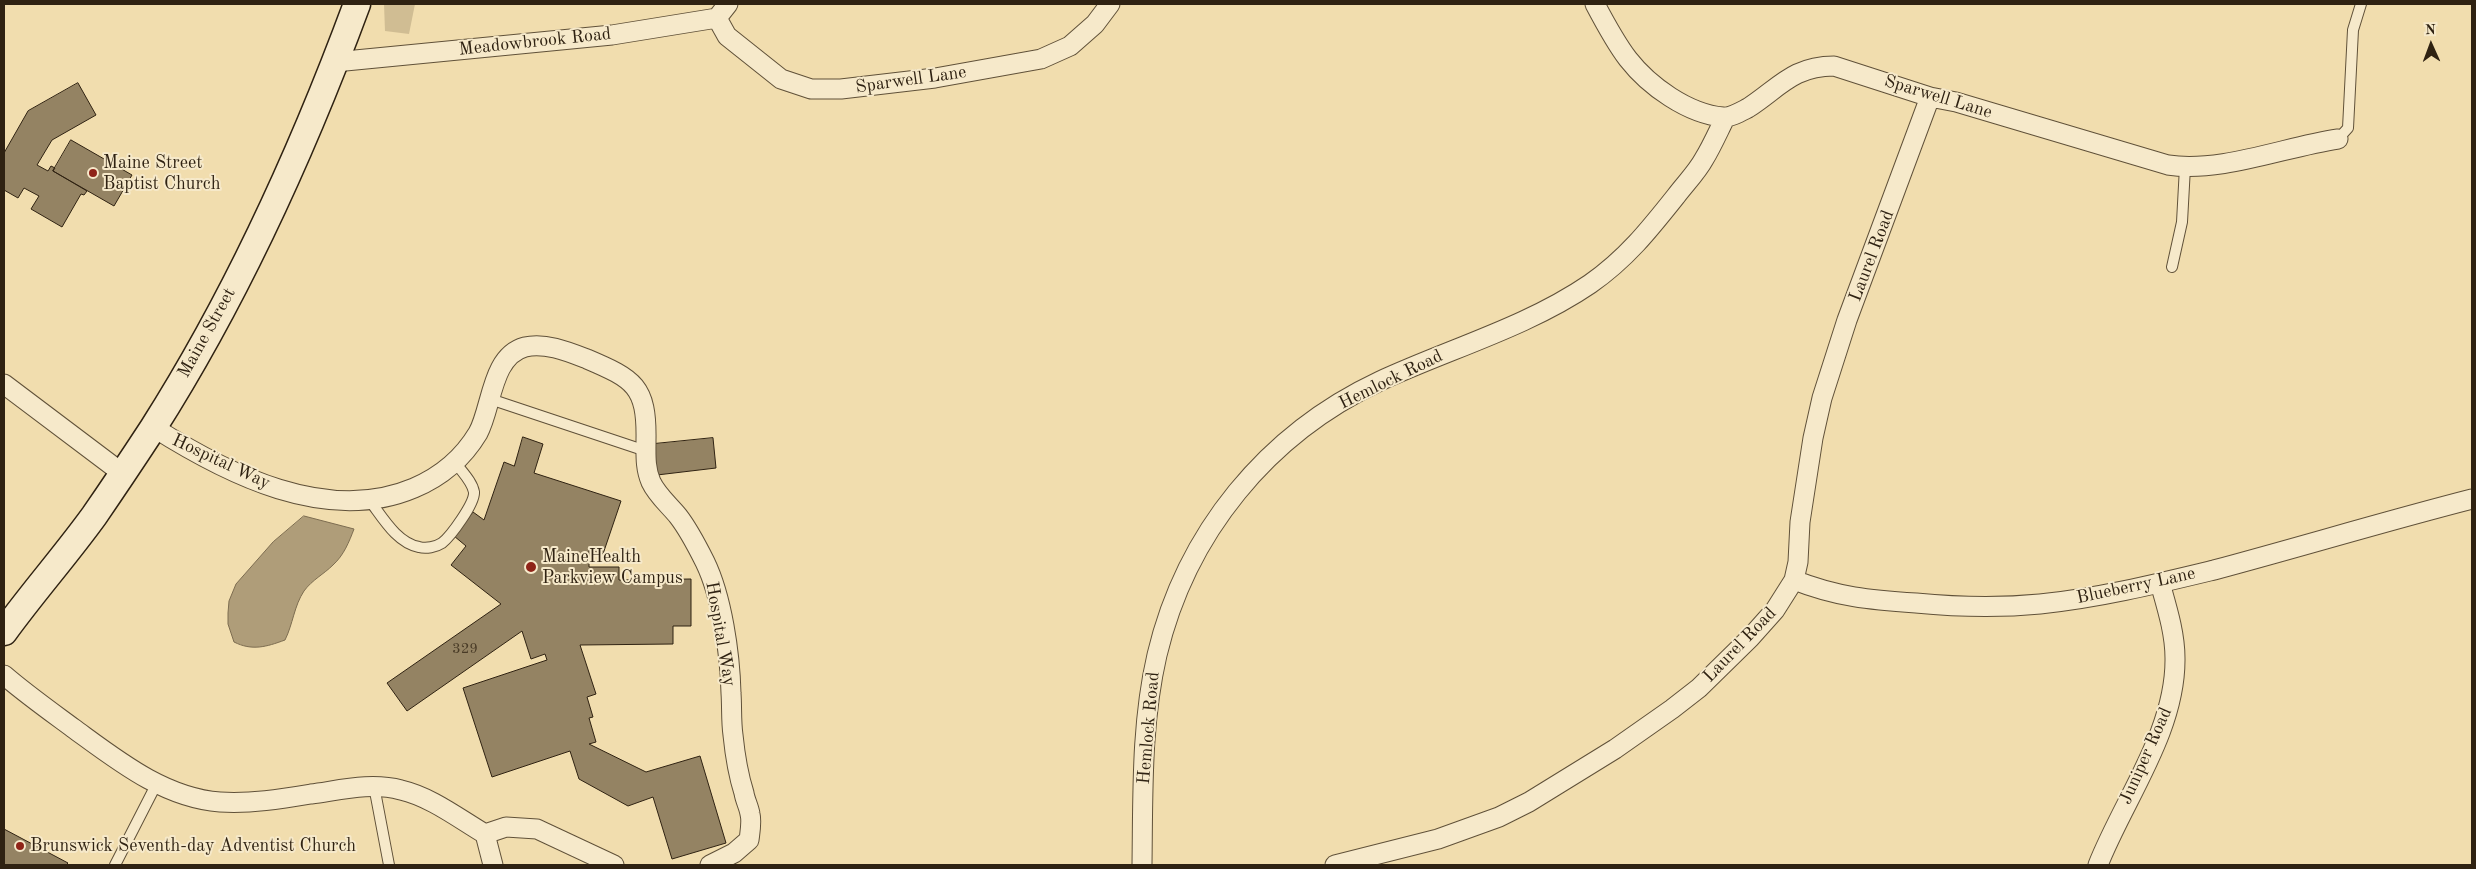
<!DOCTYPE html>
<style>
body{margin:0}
#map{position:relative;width:2476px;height:869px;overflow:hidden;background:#f1ddae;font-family:"Old Standard TT",serif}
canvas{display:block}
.frame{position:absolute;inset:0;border:5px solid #2f2212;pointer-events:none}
.north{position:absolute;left:2406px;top:20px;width:50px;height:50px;-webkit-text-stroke:4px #f6e9ca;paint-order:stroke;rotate:358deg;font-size:14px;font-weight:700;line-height:20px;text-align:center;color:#2f2212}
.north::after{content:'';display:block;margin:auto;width:18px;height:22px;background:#2f2212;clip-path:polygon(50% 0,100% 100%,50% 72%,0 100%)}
</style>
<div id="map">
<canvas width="2476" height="869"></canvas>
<div class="frame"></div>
<div class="north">N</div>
</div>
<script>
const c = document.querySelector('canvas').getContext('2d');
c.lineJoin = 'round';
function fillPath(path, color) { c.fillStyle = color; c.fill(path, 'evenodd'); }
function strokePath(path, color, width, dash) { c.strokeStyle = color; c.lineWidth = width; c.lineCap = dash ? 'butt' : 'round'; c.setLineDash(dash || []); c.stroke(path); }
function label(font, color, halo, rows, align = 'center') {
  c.font = font + ' "Old Standard TT",serif'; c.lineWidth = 4; c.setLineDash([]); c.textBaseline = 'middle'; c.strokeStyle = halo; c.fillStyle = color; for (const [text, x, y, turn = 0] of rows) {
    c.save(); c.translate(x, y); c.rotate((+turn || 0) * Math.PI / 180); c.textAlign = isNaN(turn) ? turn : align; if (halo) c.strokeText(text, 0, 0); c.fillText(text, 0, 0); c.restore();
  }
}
const green = new Path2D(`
 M384,4H415L409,34L385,31Z`);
const water = new Path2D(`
 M304,516L354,529C349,542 344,555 333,565C324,574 312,580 304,591C294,606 293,624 285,640C266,647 252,651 234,642L228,624V613L229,601L236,584L273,542Z`);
const building = new Path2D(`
 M78,83L96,115L52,140L37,165L48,171L51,166L55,168L53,171L87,191L84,195L81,194L62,227L31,209L39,196L24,188L18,198L4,190V153L28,111Z
 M71,140L132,175L114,206L53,171Z
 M523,437L543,444L534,473L621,501L603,554L589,550V567H619V580L691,579V626H673V644L580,645L596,694L587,697L593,717L589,718L596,742L589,744L646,772L700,756L726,843L672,859L653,797L628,806L579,779L570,751L492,777L463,688L547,660L545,654L531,659L522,631L407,711L387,683L501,604L451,565L466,546L454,536L473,512L484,520L504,462L514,466Z
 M713,438L716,468L657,475L654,444Z
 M4,829L68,863L66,865H4Z`);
const lane = new Path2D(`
 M2338,139L2348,128L2353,30L2361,4
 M2172,267L2182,222L2185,167
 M490,399L646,451
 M370,501C383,518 397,543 419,547C426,549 436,547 442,543C451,536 475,503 474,492C472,481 461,471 455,462
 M374,786L389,865
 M115,865L157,783`);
const street = new Path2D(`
 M1595,4C1605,23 1615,42 1628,59C1649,86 1688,114 1723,117C1730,118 1742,111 1748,108C1779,88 1793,66 1834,66L1930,97L1956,102L2168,165C2221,173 2284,147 2338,139
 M717,18L727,36L781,79L811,89H841L935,78L1041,59L1070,46L1095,24L1110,4
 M335,62L612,35L717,18L728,4
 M4,384L122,473
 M153,427C227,474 327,525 414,488C440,477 463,458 478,433C492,408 491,356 525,347C545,342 569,352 587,359C634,379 647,386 646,440C646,455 645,468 651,482C657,495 669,505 678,516C689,530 697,546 705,562C722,597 730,653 731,693C732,707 731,721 733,735C735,755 738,774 744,793C745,800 749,807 750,814C752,822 750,832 749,840L734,853L710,865
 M1794,580C1837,597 1870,600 1916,603C1957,607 1999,608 2040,604C2099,598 2156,584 2214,570C2300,547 2386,521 2472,499
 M4,675C26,694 50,711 73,728C117,760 164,798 220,802C250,804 281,799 311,794C341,790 371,782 401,790C431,797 458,818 485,834L493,865
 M485,834L506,827L537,829L614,865
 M1142,865C1143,795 1141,724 1157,655C1186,533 1267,434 1380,381C1449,349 1527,327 1590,284C1626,259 1649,230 1676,196C1685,184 1697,172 1704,159C1712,146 1718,132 1725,118
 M1335,865L1438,839L1499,817L1529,802L1615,749L1672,709L1699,688L1750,638L1775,610L1794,580L1798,562L1800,522L1813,438L1822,398L1847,320L1930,97
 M2098,865C2124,799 2176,731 2175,658C2175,633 2167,608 2160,583`);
const secondary = new Path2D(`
 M4,632C33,592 65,556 94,516C114,487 134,457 153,428C237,296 303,150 357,4`);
const markers = [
 [93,173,5,"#8f2418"],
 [531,567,6,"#8f2418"],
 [20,846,5,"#8f2418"]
];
const numberNames = [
 ["329",465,649]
];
const streetNames = [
 ["Meadowbrook Road",535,42,-6],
 ["Sparwell Lane",911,80,-8],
 ["Sparwell Lane",1938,97,17],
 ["Laurel Road",1872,256,-69],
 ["Maine Street",207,333,-61],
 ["Hemlock Road",1391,380,-26],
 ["Hospital Way",221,462,25],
 ["Blueberry Lane",2136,586,-12],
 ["Hospital Way",720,634,80],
 ["Laurel Road",1740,645,-46],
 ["Hemlock Road",1149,728,-85],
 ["Juniper Road",2146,756,-66]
];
const poiNames = [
 ["Maine Street",103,163],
 ["Baptist Church",103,184],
 ["MaineHealth",542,557],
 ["Parkview Campus",542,578],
 ["Brunswick Seventh-day Adventist Church",30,846]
];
fillPath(green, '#d0bd93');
fillPath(water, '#af9d79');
strokePath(water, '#7c6c50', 1);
fillPath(building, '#948363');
strokePath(building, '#2f2212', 1);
strokePath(lane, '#605139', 12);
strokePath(street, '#605139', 21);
strokePath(secondary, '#2f2212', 29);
strokePath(lane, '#f6e9ca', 10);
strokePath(street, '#f6e9ca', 19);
strokePath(secondary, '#f6e9ca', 26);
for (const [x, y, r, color] of markers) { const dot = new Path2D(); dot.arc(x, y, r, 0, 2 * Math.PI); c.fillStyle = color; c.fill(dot); strokePath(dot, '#f6e9ca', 2); }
label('15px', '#483a26', null, numberNames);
label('18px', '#2f2212', '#f6e9ca', streetNames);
label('18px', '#2f2212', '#f6e9ca', poiNames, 'left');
</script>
